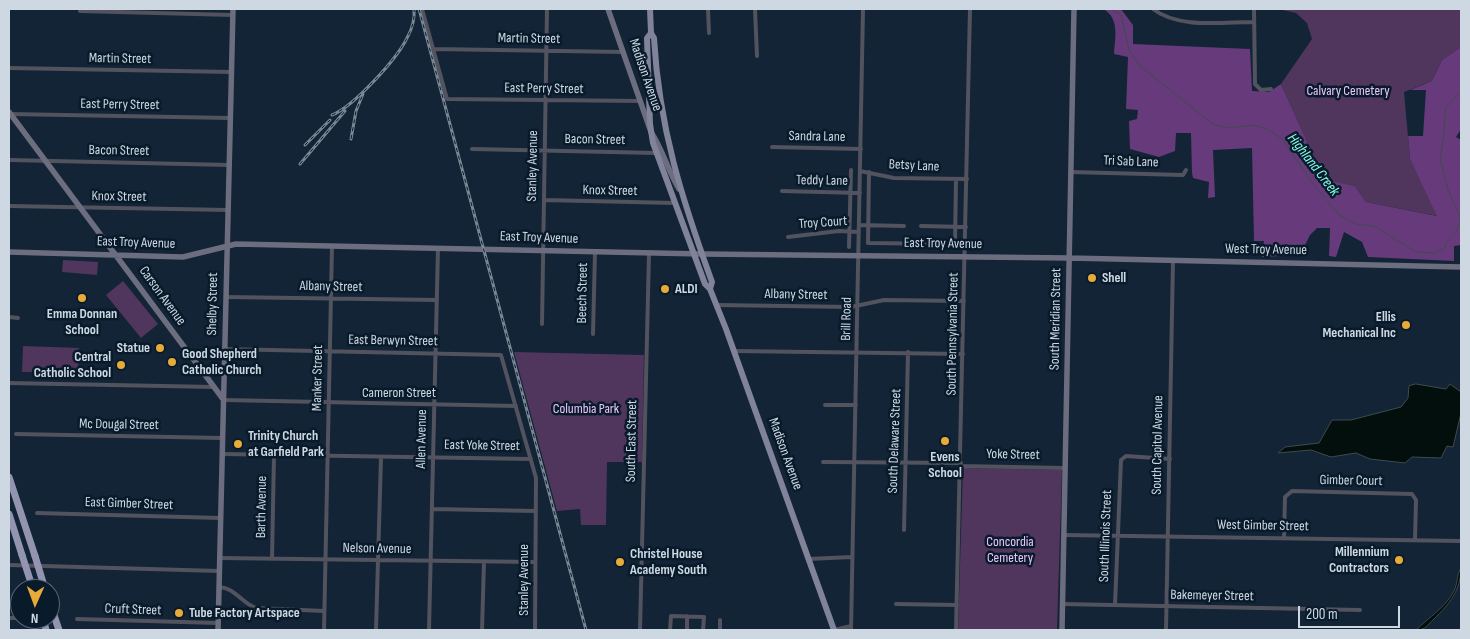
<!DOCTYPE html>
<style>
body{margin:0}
#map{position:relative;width:1470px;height:639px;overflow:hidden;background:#122435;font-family:"Sofia Sans Condensed",sans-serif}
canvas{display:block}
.frame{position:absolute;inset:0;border:10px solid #cdd8e3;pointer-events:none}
.north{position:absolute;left:10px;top:579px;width:50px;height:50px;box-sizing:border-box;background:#091b2b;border:1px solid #576775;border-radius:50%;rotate:182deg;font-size:14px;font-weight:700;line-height:20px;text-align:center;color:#cdd8e3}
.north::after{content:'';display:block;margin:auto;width:18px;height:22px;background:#e8ab37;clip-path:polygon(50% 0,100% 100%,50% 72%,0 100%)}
.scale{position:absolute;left:1298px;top:606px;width:102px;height:22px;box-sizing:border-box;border:2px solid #cdd8e3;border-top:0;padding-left:6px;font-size:15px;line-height:18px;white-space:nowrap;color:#cdd8e3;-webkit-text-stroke:4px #091b2b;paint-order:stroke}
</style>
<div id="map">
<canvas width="1470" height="639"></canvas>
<div class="frame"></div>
<div class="north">N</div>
<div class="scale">200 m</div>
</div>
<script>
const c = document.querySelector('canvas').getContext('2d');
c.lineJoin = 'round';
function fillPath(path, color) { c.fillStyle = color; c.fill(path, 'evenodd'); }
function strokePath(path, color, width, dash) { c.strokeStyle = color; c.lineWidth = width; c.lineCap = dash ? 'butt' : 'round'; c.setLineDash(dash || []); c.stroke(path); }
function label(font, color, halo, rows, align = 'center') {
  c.font = font + ' "Sofia Sans Condensed",sans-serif'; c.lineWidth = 5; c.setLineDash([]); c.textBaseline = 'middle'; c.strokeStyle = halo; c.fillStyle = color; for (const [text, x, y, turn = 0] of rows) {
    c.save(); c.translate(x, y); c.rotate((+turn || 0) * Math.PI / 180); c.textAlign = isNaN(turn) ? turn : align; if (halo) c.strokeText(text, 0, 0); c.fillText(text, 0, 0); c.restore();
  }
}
const green = new Path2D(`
 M1278,9H1461V47L1442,60L1432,81L1404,92L1410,159L1438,216L1366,202L1355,186L1324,179L1281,84L1312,39L1307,23L1296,13Z
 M63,260L98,262L97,275L62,272Z
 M123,281L158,324L141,338L106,295Z
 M23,346L79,348L78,373L22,372Z
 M514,352L644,355L642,462H607L606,525H581L580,509L557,511Z
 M963,468L1062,470L1057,630H958Z`);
const forest = new Path2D(`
 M1103,9H1121L1133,25V44L1250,49L1252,91L1269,92L1281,84L1324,179L1355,186L1366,202L1437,216L1410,159L1408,136H1423L1426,90H1410L1432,81L1442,60L1461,47V129L1456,137L1461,140V245L1454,246V261L1368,257L1362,242L1344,232L1336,257L1329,256L1330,228H1317L1310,235L1300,255L1262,257L1264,241H1254L1252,148L1213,150L1215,197L1208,198L1209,182L1193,178L1192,173L1191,133H1176L1175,151L1159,157L1130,149L1129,121L1137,119L1138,110L1126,109L1128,57L1114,54C1115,38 1120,18 1103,9Z`);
const water = new Path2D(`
 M1416,384L1446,389L1450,384L1461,392V413L1453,447L1447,446L1441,458L1412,457L1405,463L1370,459L1356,453L1331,457L1311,450L1278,453L1285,447L1319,443L1332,420H1351L1401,407L1408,398L1409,386Z
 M1461,568C1461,591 1449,604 1434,619C1427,625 1426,630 1416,630C1428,618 1446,607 1454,591C1458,583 1456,576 1461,568Z`);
const stream = new Path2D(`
 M1110,9L1121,15L1129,50L1139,65L1214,125L1230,128L1254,125L1269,130L1282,139L1311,181L1339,215L1356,224L1374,226L1416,252L1434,253L1444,249L1446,243L1451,238
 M1461,91L1445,109L1444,135L1440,158L1448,190L1461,219
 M1454,235L1461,220`);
const street = new Path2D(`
 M80,9V11L233,15
 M422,9L447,99L641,101
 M708,9L709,33
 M755,9L757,56
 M1153,9C1179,29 1222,22 1253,22
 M1254,9L1255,84L1261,90L1271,89
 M434,49L624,52
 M9,68L232,72
 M10,114L230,118
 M772,147L861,149
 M472,149L657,153
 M9,160L229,165
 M860,171L894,178L967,179
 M869,172L868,243L955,244L956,179
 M1071,172L1183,175L1186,170
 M782,191L860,193
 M544,200L675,203
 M9,206L228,210
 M859,225L904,226
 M921,226L966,227
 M788,237L839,231L859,232
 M849,247L851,170
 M226,297L437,300
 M717,305L851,307L884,300L964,301
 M9,317L18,318
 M542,324L547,9
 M593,334L595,252
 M224,349L501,355L536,478L535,630
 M734,351L963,354
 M9,383L214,387
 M224,400L516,406
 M825,405H856
 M16,434L222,438
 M222,454L531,459
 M823,462L961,463
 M961,466L1065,468
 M432,509L536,511
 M37,513L220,518
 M904,530L908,352
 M1064,535L1461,541
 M1284,538L1285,497L1292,491L1412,494L1416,500L1415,540
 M219,558L535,562
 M272,559L274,455
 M808,559L852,557
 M9,565L219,571
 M219,587C236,588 241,603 256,608L324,611
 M896,604L957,605
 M1062,604L1360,610
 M1115,605L1121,460L1126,456L1170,459
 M9,618H19
 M77,619L218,623
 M324,630L332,246
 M376,630L381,457
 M429,630L438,248
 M482,630L484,562
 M640,630L649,253
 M670,630L671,616L704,617L703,630
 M687,630V616
 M720,630V620
 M834,630L851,626
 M851,630L863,9
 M956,630L970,9
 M1166,630L1173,260`);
const secondary = new Path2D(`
 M608,9L651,132C663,150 668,171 679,189
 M9,112L223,399
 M9,252L183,257L236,244L702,254L1070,258L1461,267
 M218,630L233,9
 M1062,630L1074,9`);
const primary = new Path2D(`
 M650,9L651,33L647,38L650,124L653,143L705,284L710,289L726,329L834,630
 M651,33L654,38C659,128 682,199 712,282L710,289`);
const highway = new Path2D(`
 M9,477L35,556
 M9,514L22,555
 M50,604L59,630
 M43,619L46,630`);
const rail = new Path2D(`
 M419,9L586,630
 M332,115C353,107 397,59 407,38C412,29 415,19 414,9
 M351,139L356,111L363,94
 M305,145L330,120
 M300,164L345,111`);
const highwayBridge = new Path2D(`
 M22,555L33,589
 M35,556L45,589`);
const markers = [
 [1092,278,5,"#e8ab37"],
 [665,289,5,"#e8ab37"],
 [82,298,5,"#e8ab37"],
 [1406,325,5,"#e8ab37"],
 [160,348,5,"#e8ab37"],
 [172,362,5,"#e8ab37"],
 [121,365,5,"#e8ab37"],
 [945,441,5,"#e8ab37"],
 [238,444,5,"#e8ab37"],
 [1399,560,5,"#e8ab37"],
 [620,562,5,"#e8ab37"],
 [179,613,5,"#e8ab37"]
];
const streetNames = [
 ["Martin Street",529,39,1],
 ["Martin Street",120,59,1],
 ["Madison Avenue",645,75,71],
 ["East Perry Street",544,89,1],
 ["East Perry Street",120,105,1],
 ["Sandra Lane",817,137,1],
 ["Bacon Street",595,140,1],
 ["Bacon Street",119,151,1],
 ["Tri Sab Lane",1131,162,2],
 ["Stanley Avenue",533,166,-89],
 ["Betsy Lane",914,166,3],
 ["Teddy Lane",822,181,1],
 ["Knox Street",610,191,1],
 ["Knox Street",119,197,1],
 ["Troy Court",823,223,-4],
 ["East Troy Avenue",539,238,2],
 ["East Troy Avenue",136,243,2],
 ["East Troy Avenue",943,244,1],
 ["West Troy Avenue",1266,250,1],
 ["Albany Street",331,287,1],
 ["Beech Street",583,293,-89],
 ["Albany Street",796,295,1],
 ["Carson Avenue",162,296,54],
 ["Shelby Street",213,304,-89],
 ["Brill Road",847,319,-89],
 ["South Meridian Street",1056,319,-89],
 ["South Pennsylvania Street",953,334,-89],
 ["East Berwyn Street",393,341,1],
 ["Manker Street",318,378,-89],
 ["Cameron Street",399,393],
 ["Mc Dougal Street",119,425,1],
 ["Allen Avenue",422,439,-89],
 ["South East Street",632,441,-89],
 ["South Delaware Street",895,441,-88],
 ["South Capitol Avenue",1158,445,-89],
 ["East Yoke Street",482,446,1],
 ["Madison Avenue",785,454,70],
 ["Yoke Street",1013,455,1],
 ["Gimber Court",1351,481,1],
 ["East Gimber Street",129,504,2],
 ["Barth Avenue",262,507,-89],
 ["West Gimber Street",1263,526,1],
 ["South Illinois Street",1106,536,-88],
 ["Nelson Avenue",377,549,1],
 ["Stanley Avenue",524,580,-90],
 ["Bakemeyer Street",1212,596,1],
 ["Cruft Street",133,610,2]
];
const parkNames = [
 ["Calvary Cemetery",1348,91],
 ["Columbia Park",586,409],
 ["Concordia",1010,542],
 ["Cemetery",1010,558]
];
const poiNames = [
 ["Shell",1102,278],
 ["ALDI",675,289],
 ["Emma Donnan",82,314,"center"],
 ["School",82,330,"center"],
 ["Ellis",1396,317,"right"],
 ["Mechanical Inc",1396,333,"right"],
 ["Statue",150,348,"right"],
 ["Good Shepherd",182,354],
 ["Catholic Church",182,370],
 ["Central",111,357,"right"],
 ["Catholic School",111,373,"right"],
 ["Trinity Church",248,436],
 ["at Garfield Park",248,452],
 ["Evens",945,457,"center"],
 ["School",945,473,"center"],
 ["Millennium",1389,552,"right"],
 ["Contractors",1389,568,"right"],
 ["Christel House",630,554],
 ["Academy South",630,570],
 ["Tube Factory Artspace",189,613]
];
const waterNames = [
 ["Highland Creek",1313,165,52]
];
fillPath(green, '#50365c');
fillPath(forest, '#673b7b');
fillPath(water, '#020f0c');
strokePath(water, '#3f4b4c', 1);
strokePath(stream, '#3f4b4c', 1);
strokePath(street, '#52535e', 4);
strokePath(secondary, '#6c6e7f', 5.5);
strokePath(primary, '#808399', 6);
strokePath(highway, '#9395b0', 7);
strokePath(rail, '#798795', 3);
strokePath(rail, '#091b2b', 1, [4]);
strokePath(highwayBridge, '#9395b0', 7);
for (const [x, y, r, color] of markers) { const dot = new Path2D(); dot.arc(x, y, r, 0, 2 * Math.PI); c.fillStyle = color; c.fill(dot); strokePath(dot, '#091b2b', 2); }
label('14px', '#cdd8e3', '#091b2b', streetNames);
label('14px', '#eac5fd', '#091b2b', parkNames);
label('bold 14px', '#cdd8e3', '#091b2b', poiNames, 'left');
label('italic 15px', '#84fce6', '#091b2b', waterNames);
</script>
